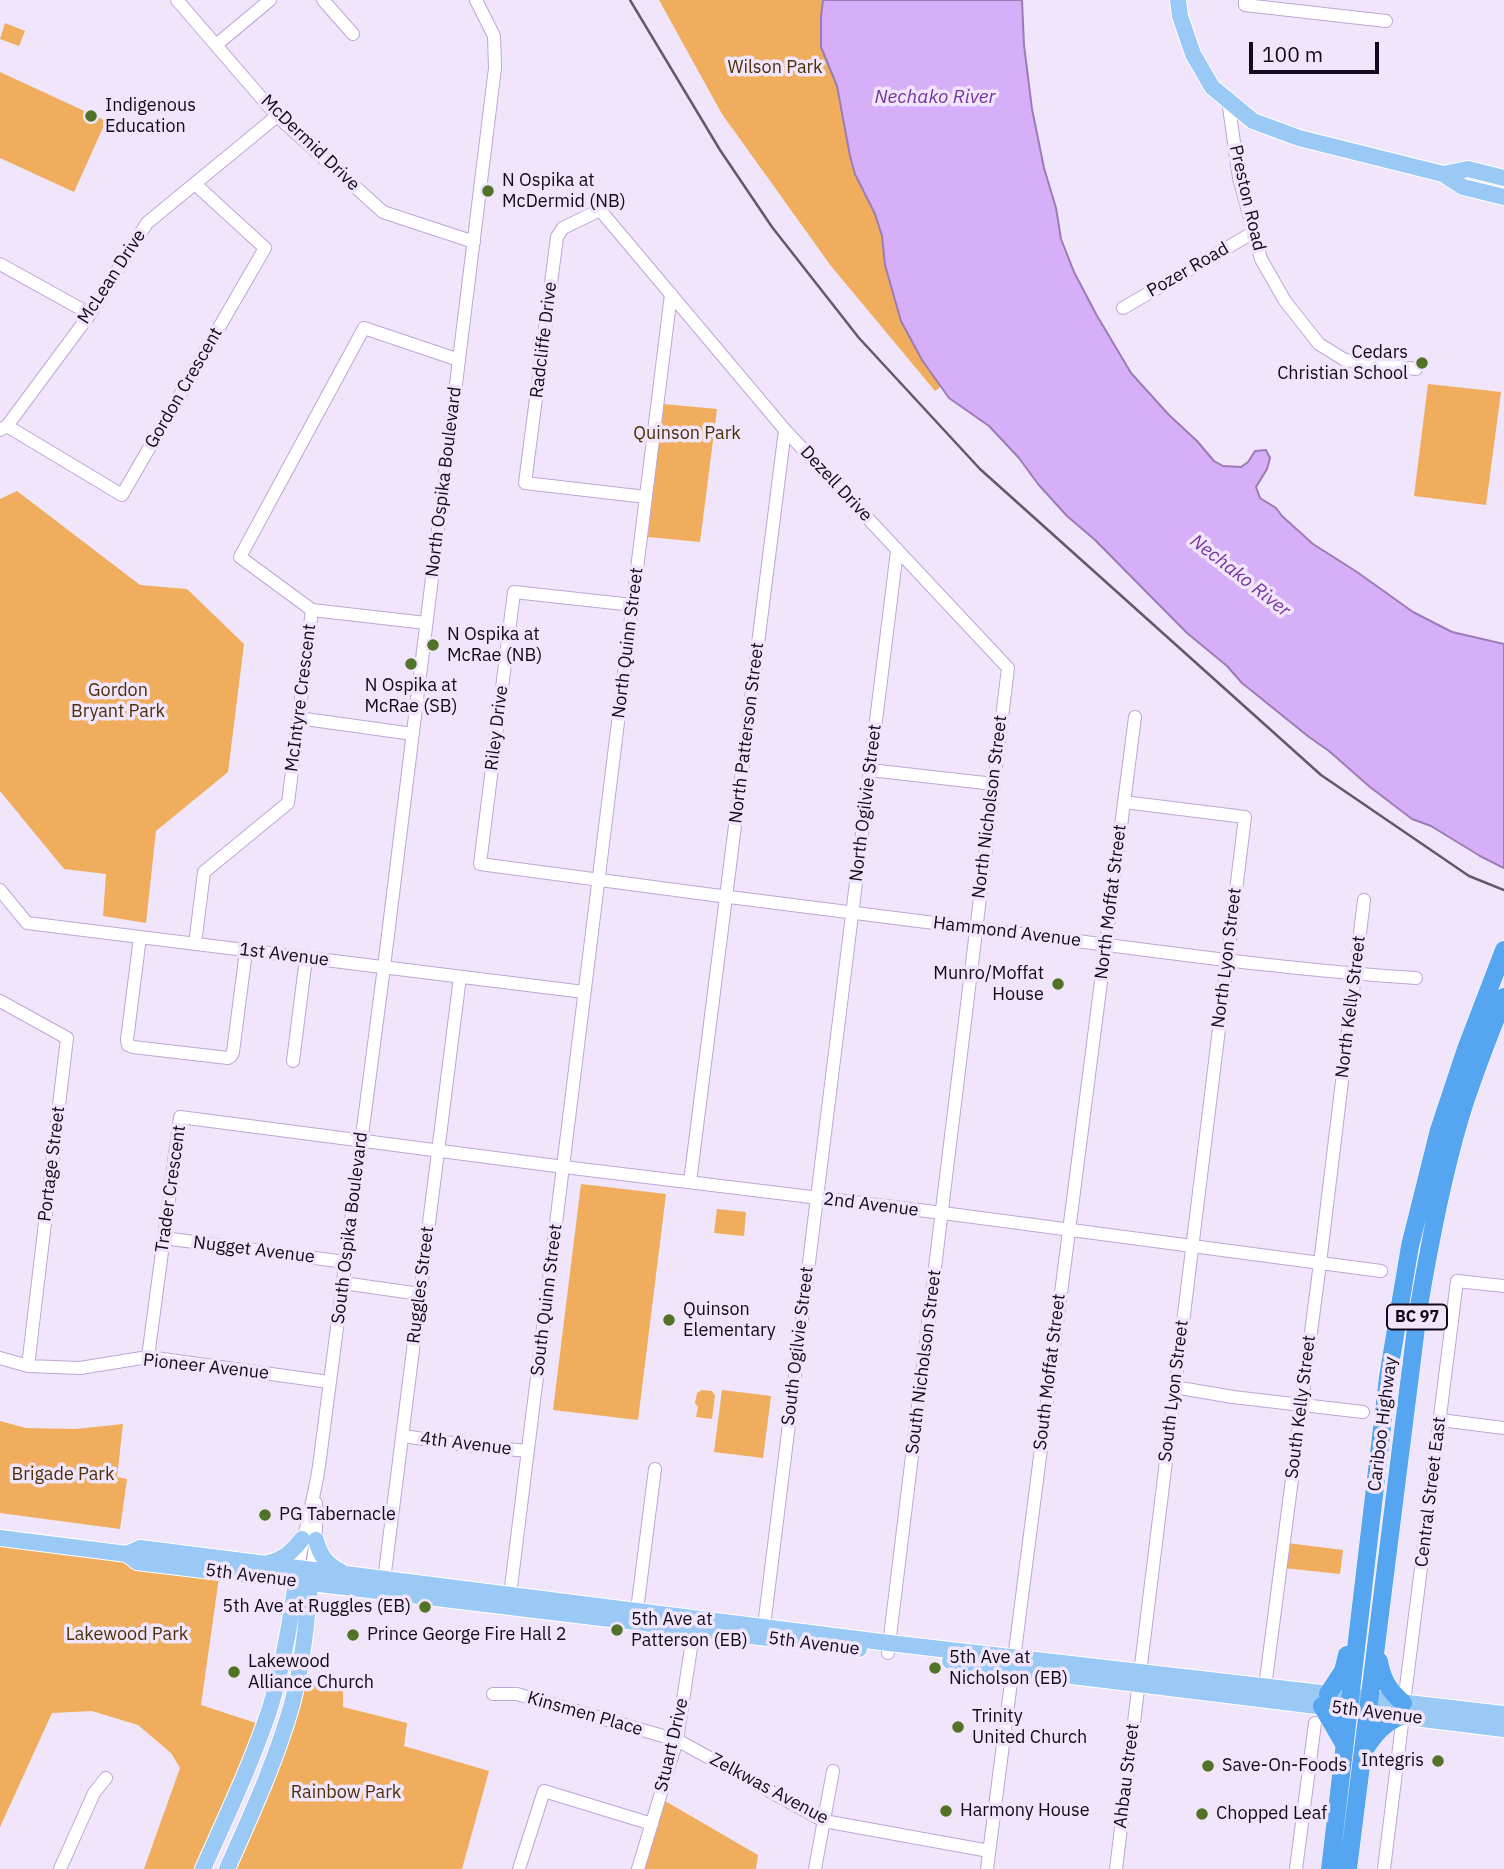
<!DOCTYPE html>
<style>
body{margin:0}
#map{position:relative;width:1504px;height:1869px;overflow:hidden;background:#f0e5fa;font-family:"IBM Plex Sans",sans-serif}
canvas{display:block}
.scale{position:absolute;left:1249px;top:42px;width:130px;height:32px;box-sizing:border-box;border:4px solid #12091a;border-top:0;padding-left:9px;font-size:21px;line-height:24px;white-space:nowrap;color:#12091a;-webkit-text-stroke:5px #f0e5fa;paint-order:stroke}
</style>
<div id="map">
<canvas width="1504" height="1869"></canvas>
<div class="scale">100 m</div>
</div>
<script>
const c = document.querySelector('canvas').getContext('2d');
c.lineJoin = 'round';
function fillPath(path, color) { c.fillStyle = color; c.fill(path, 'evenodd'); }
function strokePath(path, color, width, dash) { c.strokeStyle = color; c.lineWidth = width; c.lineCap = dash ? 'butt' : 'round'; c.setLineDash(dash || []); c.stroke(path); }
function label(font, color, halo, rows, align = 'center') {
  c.font = font + ' "IBM Plex Sans",sans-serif'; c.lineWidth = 7; c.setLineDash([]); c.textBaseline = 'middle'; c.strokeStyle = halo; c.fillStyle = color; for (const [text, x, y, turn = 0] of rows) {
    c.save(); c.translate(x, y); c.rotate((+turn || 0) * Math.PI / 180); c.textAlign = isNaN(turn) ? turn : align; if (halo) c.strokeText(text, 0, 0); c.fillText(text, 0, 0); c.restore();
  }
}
const green = new Path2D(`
 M659,0H886L953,377L935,391L831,266L722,114Z
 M5,23L25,31L19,46L0,39Z
 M0,72L106,121L74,192L0,158Z
 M1428,384L1501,392L1486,505L1414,496Z
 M663,404L717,409L700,542L648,537Z
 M17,491L140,585L187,589L244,644L228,772L156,831L146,923L103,916L106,874L64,869L0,791V499Z
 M581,1184L666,1194L638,1420L553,1410Z
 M717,1209L746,1212L744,1236L714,1233Z
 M702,1390L712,1391L715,1396L712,1419L696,1417L698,1407L695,1403L697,1393Z
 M722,1390L771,1396L763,1458L714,1452Z
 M0,1421L26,1428L76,1429L123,1424L117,1477L127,1479L120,1529L0,1513Z
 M0,1535L221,1563L201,1705L268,1727L204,1869H144L180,1768L171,1753L138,1725L92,1711L52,1713L0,1827Z
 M1287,1543L1343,1550L1340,1574L1284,1568Z
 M302,1683L343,1689V1707L407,1723L404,1746L489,1771L462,1869H229Z
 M665,1801L758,1855L756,1869H644Z`);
const water = new Path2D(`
 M823,0H1022L1024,45L1032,109L1044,168L1056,208L1061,239L1074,272L1096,314L1131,373L1169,415L1197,441L1214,461L1223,466L1241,467L1248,462L1255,451L1266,450L1270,458L1267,469L1256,487L1260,498L1276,508L1282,516L1313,544L1357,572L1413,612L1452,632L1504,644V868L1480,856L1431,826L1412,819L1370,787L1329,751L1309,737L1242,683L1227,666L1187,633L1095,540L1067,516L1038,484L1019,458L989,426L949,398L922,360L901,321L885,265L882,236L875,214L855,174L850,156L837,86L821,47V17Z`);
const minor = new Path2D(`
 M177,0L277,116L383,212L474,242
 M323,0L353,34
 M1245,0V5L1386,21
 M216,45L270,0
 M1228,100L1239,178L1261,259L1285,301L1319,344L1345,360L1416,369
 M0,264L90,314
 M1123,308L1254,232
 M7,426L122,495L265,248L195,184
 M0,430L7,426L90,314L147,223L277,116
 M646,497L525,483L557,237L563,228L600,210L785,430L1008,668L888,1653
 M633,605L514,592L480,864C660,889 841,911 1021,934C1152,950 1284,970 1416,978
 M426,623L312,610L240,557L364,328L459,360
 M298,718L413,734
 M870,770L994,784
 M0,890L27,923L584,992
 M140,937L127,1040L128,1045L133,1047L228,1058L231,1056L233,1052L246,951
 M195,944L204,872L288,803L312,610
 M0,1001L67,1038L28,1366
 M293,1061L306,958
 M690,1182L785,430
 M164,1238L345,1262
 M343,1283L420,1294
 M148,1357L180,1117L564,1167L943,1213L1381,1271
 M0,1358L28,1366L80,1368L148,1357L329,1382
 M1174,1387L1233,1397L1363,1412
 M1440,1420L1504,1428
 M403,1436L465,1445L528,1451
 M298,1568C303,1534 314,1501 319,1466L384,967L495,68L494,36L476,0
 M312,1570L316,1537V1503
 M383,1588L460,977
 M509,1603L671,294
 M636,1618L655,1469
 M763,1634L897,551
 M493,1694H517L677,1740L824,1821L989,1851
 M1264,1695L1320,1263L1364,900
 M1404,1703L1457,1281L1504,1286
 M60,1869L94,1793L106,1778
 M519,1869L544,1791L652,1824
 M638,1869L677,1740L695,1621
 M815,1869L833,1771
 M987,1869L1135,717
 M1116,1869L1245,817L1124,802
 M1296,1869L1315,1723
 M1384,1869L1403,1716`);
const major = new Path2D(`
 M1178,0L1180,16L1193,54L1212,87L1253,121L1299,138L1443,174L1463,187L1504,197
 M1443,174L1468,169L1504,178
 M0,1538L127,1554L140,1548L889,1643L1504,1714
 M316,1540C320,1555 326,1564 340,1571
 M127,1554L137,1562L859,1649
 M268,1563C284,1559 292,1552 302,1539
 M950,1661L1504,1729
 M203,1869C226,1817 251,1765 269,1711C283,1667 291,1620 297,1574
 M227,1869C251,1815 276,1761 292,1704C303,1663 307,1618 311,1576`);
const highway = new Path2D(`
 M1379,1661C1382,1680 1389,1690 1403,1703
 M1328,1694L1343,1671L1347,1655
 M1322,1706L1344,1744
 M1365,1749C1375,1734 1383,1724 1400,1716
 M1330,1869L1388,1377L1410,1246L1439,1130L1466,1049L1504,950
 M1348,1869L1418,1312C1429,1246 1441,1182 1460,1118C1472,1077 1489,1037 1504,997`);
const rail = new Path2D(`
 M630,0L720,150L772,227L859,338L980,469L1321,775L1469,876L1504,890`);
const markers = [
 [91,116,7,"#527228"],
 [488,191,7,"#527228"],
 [1422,363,7,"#527228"],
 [433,645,7,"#527228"],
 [411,664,7,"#527228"],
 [1058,984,7,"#527228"],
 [669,1320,7,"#527228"],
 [265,1515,7,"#527228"],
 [425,1607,7,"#527228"],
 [617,1630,7,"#527228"],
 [353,1635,7,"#527228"],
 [935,1668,7,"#527228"],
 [234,1672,7,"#527228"],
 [958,1727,7,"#527228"],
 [1438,1761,7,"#527228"],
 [1208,1766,7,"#527228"],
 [946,1811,7,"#527228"],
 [1202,1814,7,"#527228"]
];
const shields = [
 [1417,1317,60]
];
const shieldNames = [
 ["BC 97",1417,1317]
];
const parkNames = [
 ["Wilson Park",775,68],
 ["Quinson Park",687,434],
 ["Gordon",118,691],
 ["Bryant Park",118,712],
 ["Brigade Park",63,1475],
 ["Lakewood Park",127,1635],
 ["Rainbow Park",346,1793]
];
const poiNames = [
 ["Indigenous",105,106],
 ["Education",105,127],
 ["N Ospika at",502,181],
 ["McDermid (NB)",502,202],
 ["Cedars",1408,353,"right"],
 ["Christian School",1408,374,"right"],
 ["N Ospika at",447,635],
 ["McRae (NB)",447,656],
 ["N Ospika at",411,686,"center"],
 ["McRae (SB)",411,707,"center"],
 ["Munro/Moffat",1044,974,"right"],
 ["House",1044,995,"right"],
 ["Quinson",683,1310],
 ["Elementary",683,1331],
 ["PG Tabernacle",279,1515],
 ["5th Ave at Ruggles (EB)",411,1607,"right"],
 ["5th Ave at",631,1620],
 ["Patterson (EB)",631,1641],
 ["Prince George Fire Hall 2",367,1635],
 ["5th Ave at",949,1658],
 ["Nicholson (EB)",949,1679],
 ["Lakewood",248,1662],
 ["Alliance Church",248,1683],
 ["Trinity",972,1717],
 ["United Church",972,1738],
 ["Integris",1424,1761,"right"],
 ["Save-On-Foods",1222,1766],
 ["Harmony House",960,1811],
 ["Chopped Leaf",1216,1814]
];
const streetNames = [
 ["McDermid Drive",310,143,44],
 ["Preston Road",1247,198,77],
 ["Pozer Road",1188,270,-30],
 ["McLean Drive",112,277,-57],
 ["Radcliffe Drive",544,340,-83],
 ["Gordon Crescent",184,388,-60],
 ["North Ospika Boulevard",444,482,-83],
 ["Dezell Drive",836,484,47],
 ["North Quinn Street",628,643,-83],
 ["McIntyre Crescent",301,698,-83],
 ["Riley Drive",497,728,-83],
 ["North Patterson Street",747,733,-83],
 ["North Ogilvie Street",866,803,-83],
 ["North Nicholson Street",990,807,-83],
 ["North Moffat Street",1111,902,-83],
 ["Hammond Avenue",1007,932,7],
 ["1st Avenue",284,955,7],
 ["North Lyon Street",1227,958,-83],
 ["North Kelly Street",1351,1007,-83],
 ["Portage Street",52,1164,-83],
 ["Trader Crescent",171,1189,-82],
 ["2nd Avenue",871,1205,7],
 ["South Ospika Boulevard",350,1228,-83],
 ["Nugget Avenue",254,1250,7],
 ["Ruggles Street",421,1285,-83],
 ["South Quinn Street",547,1300,-83],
 ["South Ogilvie Street",798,1346,-83],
 ["South Nicholson Street",924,1362,-83],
 ["Pioneer Avenue",206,1367,6],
 ["South Moffat Street",1050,1372,-83],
 ["South Lyon Street",1174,1391,-83],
 ["South Kelly Street",1301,1407,-83],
 ["Cariboo Highway",1383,1424,-83],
 ["4th Avenue",466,1444,7],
 ["Central Street East",1431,1492,-83],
 ["5th Avenue",251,1576,7],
 ["5th Avenue",814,1644,7],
 ["5th Avenue",1377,1713,7],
 ["Kinsmen Place",585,1714,16],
 ["Stuart Drive",672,1745,-77],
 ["Ahbau Street",1127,1776,-83],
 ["Zelkwas Avenue",769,1789,28]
];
const waterNames = [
 ["Nechako River",935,98],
 ["Nechako River",1240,576,38]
];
fillPath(green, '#efad5d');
fillPath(water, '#d7aef8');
strokePath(water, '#9c7cb5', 2);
strokePath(minor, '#c0a5d7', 14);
strokePath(major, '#fff', 18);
strokePath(highway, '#fff', 19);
strokePath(minor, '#fff', 12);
strokePath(major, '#9ac9f6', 16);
strokePath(highway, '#56a5f0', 18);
strokePath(rail, '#62596b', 2.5);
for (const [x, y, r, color] of markers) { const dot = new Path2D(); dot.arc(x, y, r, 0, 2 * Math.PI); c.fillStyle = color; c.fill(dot); strokePath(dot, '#f0e5fa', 2.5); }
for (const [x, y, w] of shields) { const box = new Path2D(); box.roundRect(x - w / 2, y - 12.5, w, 25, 5); c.fillStyle = '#f0e5fa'; c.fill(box); strokePath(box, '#12091a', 2); }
label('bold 16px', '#12091a', null, shieldNames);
label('18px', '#4d2f07', '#f0e5fa', parkNames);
label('18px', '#12091a', '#f0e5fa', poiNames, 'left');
label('18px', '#12091a', '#f0e5fa', streetNames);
label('italic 19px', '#74339d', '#f0e5fa', waterNames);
</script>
